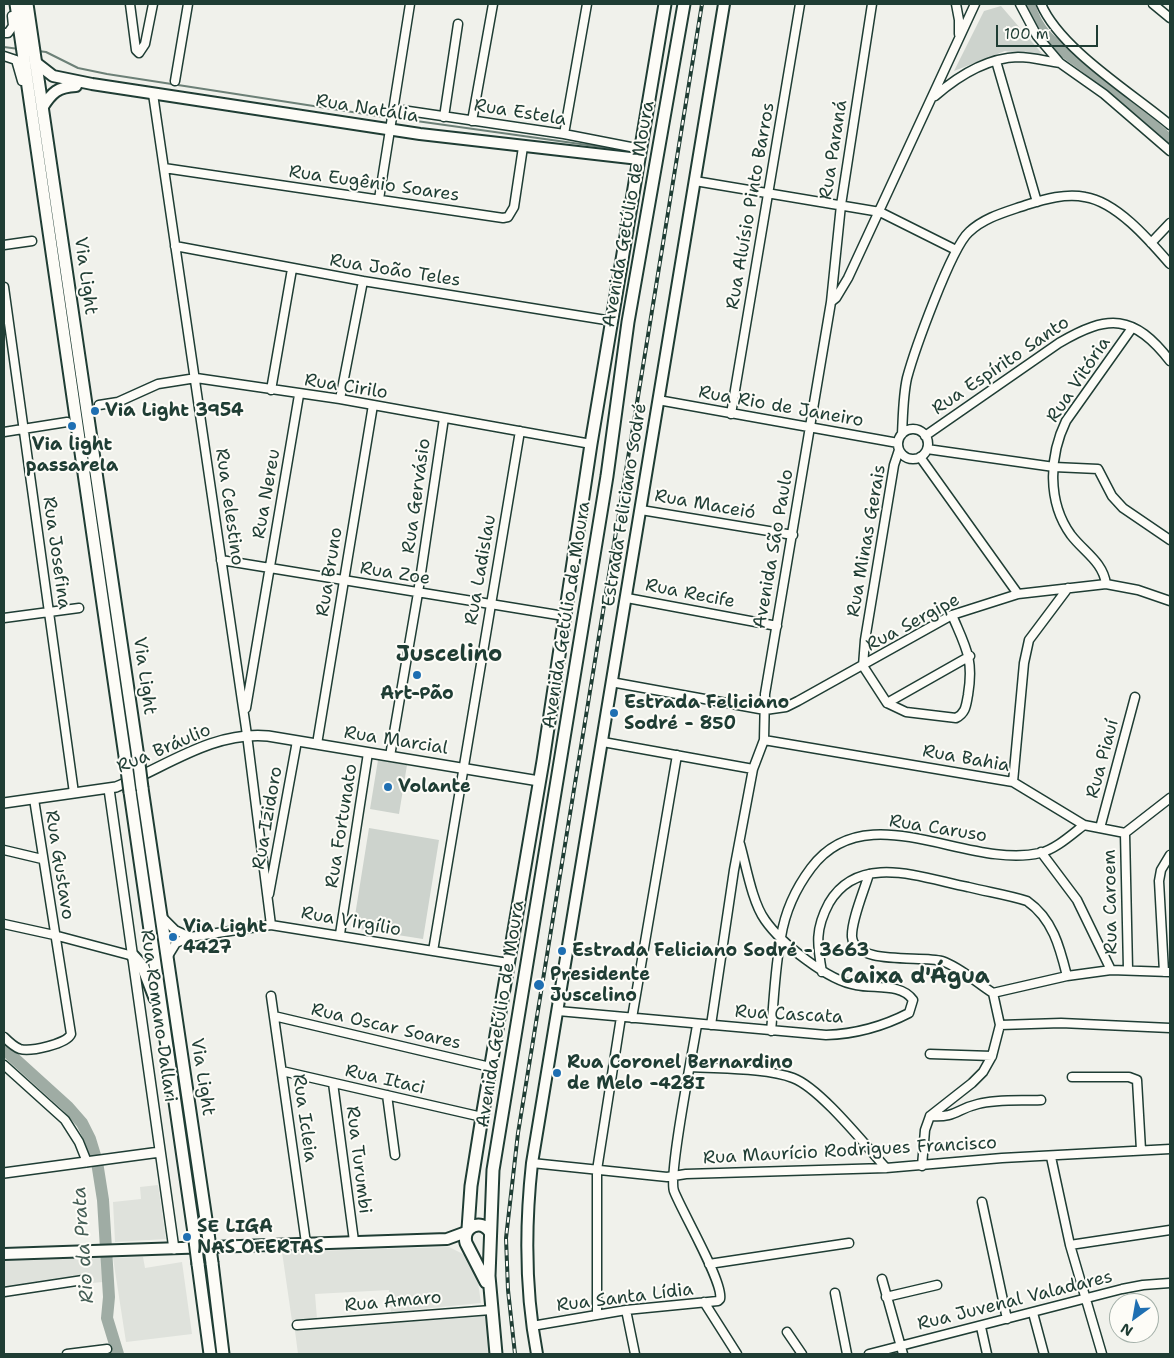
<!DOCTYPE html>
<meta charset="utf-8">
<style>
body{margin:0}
#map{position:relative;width:1174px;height:1358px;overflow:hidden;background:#f0f1eb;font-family:"Shantell Sans",sans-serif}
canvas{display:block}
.frame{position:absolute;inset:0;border:5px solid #1f3d34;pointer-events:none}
.north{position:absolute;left:1109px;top:1293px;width:50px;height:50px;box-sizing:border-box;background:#fdfcf7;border:1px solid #a4b0a9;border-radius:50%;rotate:212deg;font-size:14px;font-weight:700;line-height:20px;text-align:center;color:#1f3d34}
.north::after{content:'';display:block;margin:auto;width:18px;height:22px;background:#1f6fb2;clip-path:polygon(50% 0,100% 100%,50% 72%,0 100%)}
.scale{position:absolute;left:996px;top:25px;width:102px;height:22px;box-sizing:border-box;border:2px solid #1f3d34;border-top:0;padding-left:6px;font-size:15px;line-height:18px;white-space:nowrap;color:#1f3d34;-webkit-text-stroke:4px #fdfcf7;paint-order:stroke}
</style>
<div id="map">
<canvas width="1174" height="1358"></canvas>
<div class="frame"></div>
<div class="north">N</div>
<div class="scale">100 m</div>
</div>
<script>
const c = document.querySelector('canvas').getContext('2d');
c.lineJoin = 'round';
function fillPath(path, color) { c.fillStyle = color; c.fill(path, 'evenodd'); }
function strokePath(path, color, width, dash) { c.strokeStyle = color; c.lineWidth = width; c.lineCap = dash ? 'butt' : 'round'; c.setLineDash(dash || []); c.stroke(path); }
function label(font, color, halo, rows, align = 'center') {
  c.font = font + ' "Shantell Sans",sans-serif'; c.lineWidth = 4; c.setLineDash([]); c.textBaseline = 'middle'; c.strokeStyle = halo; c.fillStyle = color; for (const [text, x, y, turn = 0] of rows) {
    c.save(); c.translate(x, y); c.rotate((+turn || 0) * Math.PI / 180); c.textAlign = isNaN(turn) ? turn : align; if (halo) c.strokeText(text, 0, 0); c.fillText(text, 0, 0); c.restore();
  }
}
const built = new Path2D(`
 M158,1185L166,1239L115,1242L113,1202L141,1199L140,1187Z
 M449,1247L465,1255L476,1269L481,1303L391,1312L389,1290L315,1294L317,1319L292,1321L282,1252Z
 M101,1256L103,1282L92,1283L90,1275L4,1287V1260Z
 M143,1257L145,1268L182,1262L192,1334L126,1342L113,1258Z
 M485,1315L490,1354H298L295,1331Z`);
const green = new Path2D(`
 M1001,6L1045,57L1005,51L954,71L984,11Z
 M378,760L407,765L399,814L370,809Z
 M369,828L439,840L423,939L353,928Z`);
const stream = new Path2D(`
 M4,47L19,49
 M38,51L46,52L78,68L107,74L391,118
 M395,118L623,150`);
const river = new Path2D(`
 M1029,4C1040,42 1064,49 1092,72C1119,94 1144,118 1170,141
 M4,1049L68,1107L82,1123L90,1139L97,1162L103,1200L109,1297L107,1318L118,1354`);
const minor = new Path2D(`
 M130,4L136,50L139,53L145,44L153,4
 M956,4L959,20V34
 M1020,4L1037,36L1060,63L1104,94L1170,151
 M1041,4C1060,49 1132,93 1170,125
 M1153,4L1170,18
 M4,33H8L13,26L12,16
 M4,56L16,60L22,81
 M996,61L1037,202
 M175,81L188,4
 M153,94L247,735L271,925
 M935,96C957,77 987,58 1018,57C1032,57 1046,61 1060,63
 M395,109L564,134L641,149
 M444,117L458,24
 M472,121L493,4
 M564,134L587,4
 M164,168L503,218L508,217L514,207L523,147
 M695,181L880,212L956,250
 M379,199L410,4
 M1151,243L1170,223
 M4,245L32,241
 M175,246L363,281L612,321
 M4,287L74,793
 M831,302L841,205L872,4
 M271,390L292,269
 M340,399L363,281
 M658,400L898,443
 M99,405L118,402L158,384L196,378L340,399L591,444
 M731,414L800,4
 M898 444a15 15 0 1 1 30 0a15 15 0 1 1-30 0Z
 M4,432L67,422
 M902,434C903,416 903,396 907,378C914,352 951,248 969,232C985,217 1006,212 1026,205C1045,199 1066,193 1085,197C1117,202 1150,241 1170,264
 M925,436L1059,343C1108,314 1134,314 1170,361
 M927,449L1054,467L1098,469L1112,496L1123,508L1170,540
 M899,450L894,465L865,640L863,666L887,703L906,712L956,718C966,713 966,705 968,695C974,659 966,648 952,615
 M920,457L1018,594
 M641,510L793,535
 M221,560L564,616
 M1106,584C1103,562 1084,552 1071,535C1047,502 1049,456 1066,421L1132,328
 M627,598L777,626
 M4,618L79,608
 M611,682L765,710L786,707L798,701L952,615L1018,594L1106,584L1138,590L1170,601
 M887,703L970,656
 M246,708L299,395
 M764,740L1013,782L1084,825L1125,833L1170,798
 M603,742L753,769
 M317,744L373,405
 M390,756L418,593L444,418
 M1013,782L1024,663L1029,640L1068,588
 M1100,828L1135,697
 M1125,833L1128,969
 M4,850L42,859
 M1041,852L1077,900L1111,970
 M869,874C864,891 851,921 852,937C855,966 921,955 942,961C960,967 977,983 993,993L1000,1025L992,1056L983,1072L972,1083L930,1116L925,1130L922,1166
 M269,894L297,741
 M161,916L175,930L190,937
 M4,924L54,935L133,956
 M340,934L368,753
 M433,951L520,431
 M168,956L176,943L190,937L271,925L508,963
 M822,972C817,944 815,929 829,903C859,852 922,878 968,887C988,892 1008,895 1027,901C1053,919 1060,948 1067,976
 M1164,972L1159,881L1161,870L1170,855
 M993,993L1067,976L1111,970L1170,972
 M271,996L306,1243
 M558,1011L826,1035C856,1034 882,1027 909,1013L913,1000C901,983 875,989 856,985C828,981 781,943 765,920C752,902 746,865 740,844
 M274,1016L490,1067
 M632,1018L677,755
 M711,1025L734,870L753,769L764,740L765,694L831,302L836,298L848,278L975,4
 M1000,1025L1061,1023L1170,1028
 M771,1031C774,1000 775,967 781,937C785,912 796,888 811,868C867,793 967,870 1040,853C1056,849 1071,835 1084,825
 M4,1037C8,1041 14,1047 20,1049C30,1052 67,1044 71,1034L34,799
 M930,1054L992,1056
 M4,1065L65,1120L79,1142L87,1162
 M691,1067C719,1069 767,1068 793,1078C820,1088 865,1145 886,1168
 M282,1071L482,1117
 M1072,1077H1129L1137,1080L1141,1150
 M333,1083L354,1241
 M387,1095L395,1155
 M930,1116C957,1118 956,1109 978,1104C998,1099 1020,1101 1041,1100
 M1051,1157L1070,1245L1102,1354
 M532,1163L667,1177L686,1174L886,1168L1002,1158L1170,1149
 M982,1202L1007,1319
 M1070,1245L1170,1230
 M709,1264L849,1243
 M882,1279L903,1354
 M4,1292L83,1280
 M835,1293L847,1354
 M886,1297L937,1285
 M704,1302L737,1354
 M626,1310L635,1354
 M1033,1313L1044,1354
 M597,1314V1170L621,1017
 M297,1325L491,1310
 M532,1326L626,1310L718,1301L720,1299C724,1283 682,1212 674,1191C668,1175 693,1051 697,1025
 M981,1327L987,1354
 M787,1332L802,1354
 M67,1354L107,1349
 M869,1354L1122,1289L1143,1285L1170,1283`);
const tertiary = new Path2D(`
 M109,789L174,1249
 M4,803L116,787C166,767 212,731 268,736L539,781
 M4,1173L160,1152`);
const secondary = new Path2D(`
 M35,62L53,76L92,84L420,134L639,159
 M42,108C52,92 58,87 76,86
 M4,1254L447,1239L466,1232
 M537,1354C525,1291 525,1227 532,1163L724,4`);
const primary = new Path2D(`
 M16,4L127,770
 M27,4L139,764
 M142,788L208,1233
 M130,792L194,1233
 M133,956L143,967L155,998
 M468,1229L471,1186L482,1117L543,761L591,444L665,4
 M212,1263L223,1354
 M198,1264L210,1354
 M486,1282L466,1243C462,1227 481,1218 490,1232
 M496,1354L489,1276L493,1170L607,476L628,322L684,4`);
const rail = new Path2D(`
 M515,1354L508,1290L506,1238L518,1133L702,4`);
const primaryBridge = new Path2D(`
 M139,764L142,788
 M127,770L130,792
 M194,1233L198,1264
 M208,1233L212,1263`);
const markers = [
 [95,411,5,"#1f6fb2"],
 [72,426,5,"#1f6fb2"],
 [417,675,5,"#1f6fb2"],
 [614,713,5,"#1f6fb2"],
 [388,787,5,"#1f6fb2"],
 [173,937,5,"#1f6fb2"],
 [562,951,5,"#1f6fb2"],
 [539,985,6,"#1f6fb2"],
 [557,1073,5,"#1f6fb2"],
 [187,1237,5,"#1f6fb2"]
];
const streetNames = [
 ["Rua Natália",367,109,9],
 ["Rua Estela",520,113,9],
 ["Rua Paraná",834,150,-81],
 ["Rua Eugênio Soares",374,184,8],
 ["Rua Aluísio Pinto Barros",751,206,-80],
 ["Avenida Getúlio de Moura",629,214,-80],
 ["Rua João Teles",395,271,9],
 ["Via Light",85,276,82],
 ["Rua Espírito Santo",1001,366,-34],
 ["Rua Vitória",1079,380,-56],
 ["Rua Cirilo",346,387,9],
 ["Rua Rio de Janeiro",781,407,10],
 ["Rua Nereu",267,494,-80],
 ["Rua Gervásio",417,496,-82],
 ["Estrada Feliciano Sodré",625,505,-81],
 ["Rua Maceió",705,505,10],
 ["Rua Celestino",229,507,82],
 ["Rua Minas Gerais",867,541,-80],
 ["Avenida São Paulo",774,549,-80],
 ["Rua Josefina",56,553,82],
 ["Rua Ladislau",481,570,-80],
 ["Rua Bruno",330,572,-81],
 ["Rua Zoe",395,574,9],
 ["Rua Recife",690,594,11],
 ["Avenida Getúlio de Moura",567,615,-81],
 ["Rua Sergipe",913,623,-28],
 ["Via Light",144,676,82],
 ["Rua Marcial",396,741,9],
 ["Rua Bráulio",164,749,-23],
 ["Rua Bahia",966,759,10],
 ["Rua Piauí",1103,759,-75],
 ["Rua Izidoro",268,818,-80],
 ["Rua Fortunato",342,826,-81],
 ["Rua Caruso",938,829,9],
 ["Rua Gustavo",59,865,81],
 ["Rua Caroem",1111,902,-91],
 ["Rua Virgílio",351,922,10],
 ["Avenida Getúlio de Moura",501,1014,-81],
 ["Rua Cascata",789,1015,3],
 ["Rua Romano Dallari",158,1016,82],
 ["Rua Oscar Soares",386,1027,13],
 ["Via Light",202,1077,81],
 ["Rua Itaci",385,1080,13],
 ["Rua Icleia",304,1118,82],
 ["Rua Maurício Rodrigues Francisco",850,1151,-3],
 ["Rua Turumbi",358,1160,83],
 ["Rua Santa Lídia",625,1298,-7],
 ["Rua Juvenal Valadares",1015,1301,-14],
 ["Rua Amaro",393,1302,-5]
];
const poiNames = [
 ["Via Light 3954",105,411],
 ["Via light",72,445,"center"],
 ["passarela",72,466,"center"],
 ["Art-Pão",417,694,"center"],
 ["Estrada Feliciano",624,703],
 ["Sodré - 850",624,724],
 ["Volante",398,787],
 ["Via Light",183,927],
 ["4427",183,948],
 ["Estrada Feliciano Sodré - 3663",572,951],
 ["Presidente",550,975],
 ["Juscelino",550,996],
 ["Rua Coronel Bernardino",567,1063],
 ["de Melo -428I",567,1084],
 ["SE LIGA",197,1227],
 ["NAS OFERTAS",197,1248]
];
const waterNames = [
 ["Rio da Prata",84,1245,-94]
];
const districtNames = [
 ["Juscelino",449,655],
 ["Caixa d'Água",915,977]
];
fillPath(built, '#dfe2dc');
fillPath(green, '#cdd3cd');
strokePath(stream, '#6c8077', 2);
strokePath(river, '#9faca4', 12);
strokePath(minor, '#1f3d34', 11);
strokePath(tertiary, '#1f3d34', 12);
strokePath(secondary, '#1f3d34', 14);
strokePath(primary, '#1f3d34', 15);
strokePath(minor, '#fdfcf7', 8);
strokePath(tertiary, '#fdfcf7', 9);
strokePath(secondary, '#fdfcf7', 10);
strokePath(primary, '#fdfcf7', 11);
strokePath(rail, '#1f3d34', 4);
strokePath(rail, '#fdfcf7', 2, [5.5]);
strokePath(primaryBridge, '#1f3d34', 15, []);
strokePath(primaryBridge, '#fdfcf7', 11);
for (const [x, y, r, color] of markers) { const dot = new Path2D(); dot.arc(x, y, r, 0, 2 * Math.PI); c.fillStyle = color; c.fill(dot); strokePath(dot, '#fdfcf7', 2); }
label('18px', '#1f3d34', '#fdfcf7', streetNames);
label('bold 18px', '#1f3d34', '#fdfcf7', poiNames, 'left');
label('italic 19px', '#455e56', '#fdfcf7', waterNames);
label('bold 22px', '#1f3d34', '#fdfcf7', districtNames);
</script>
